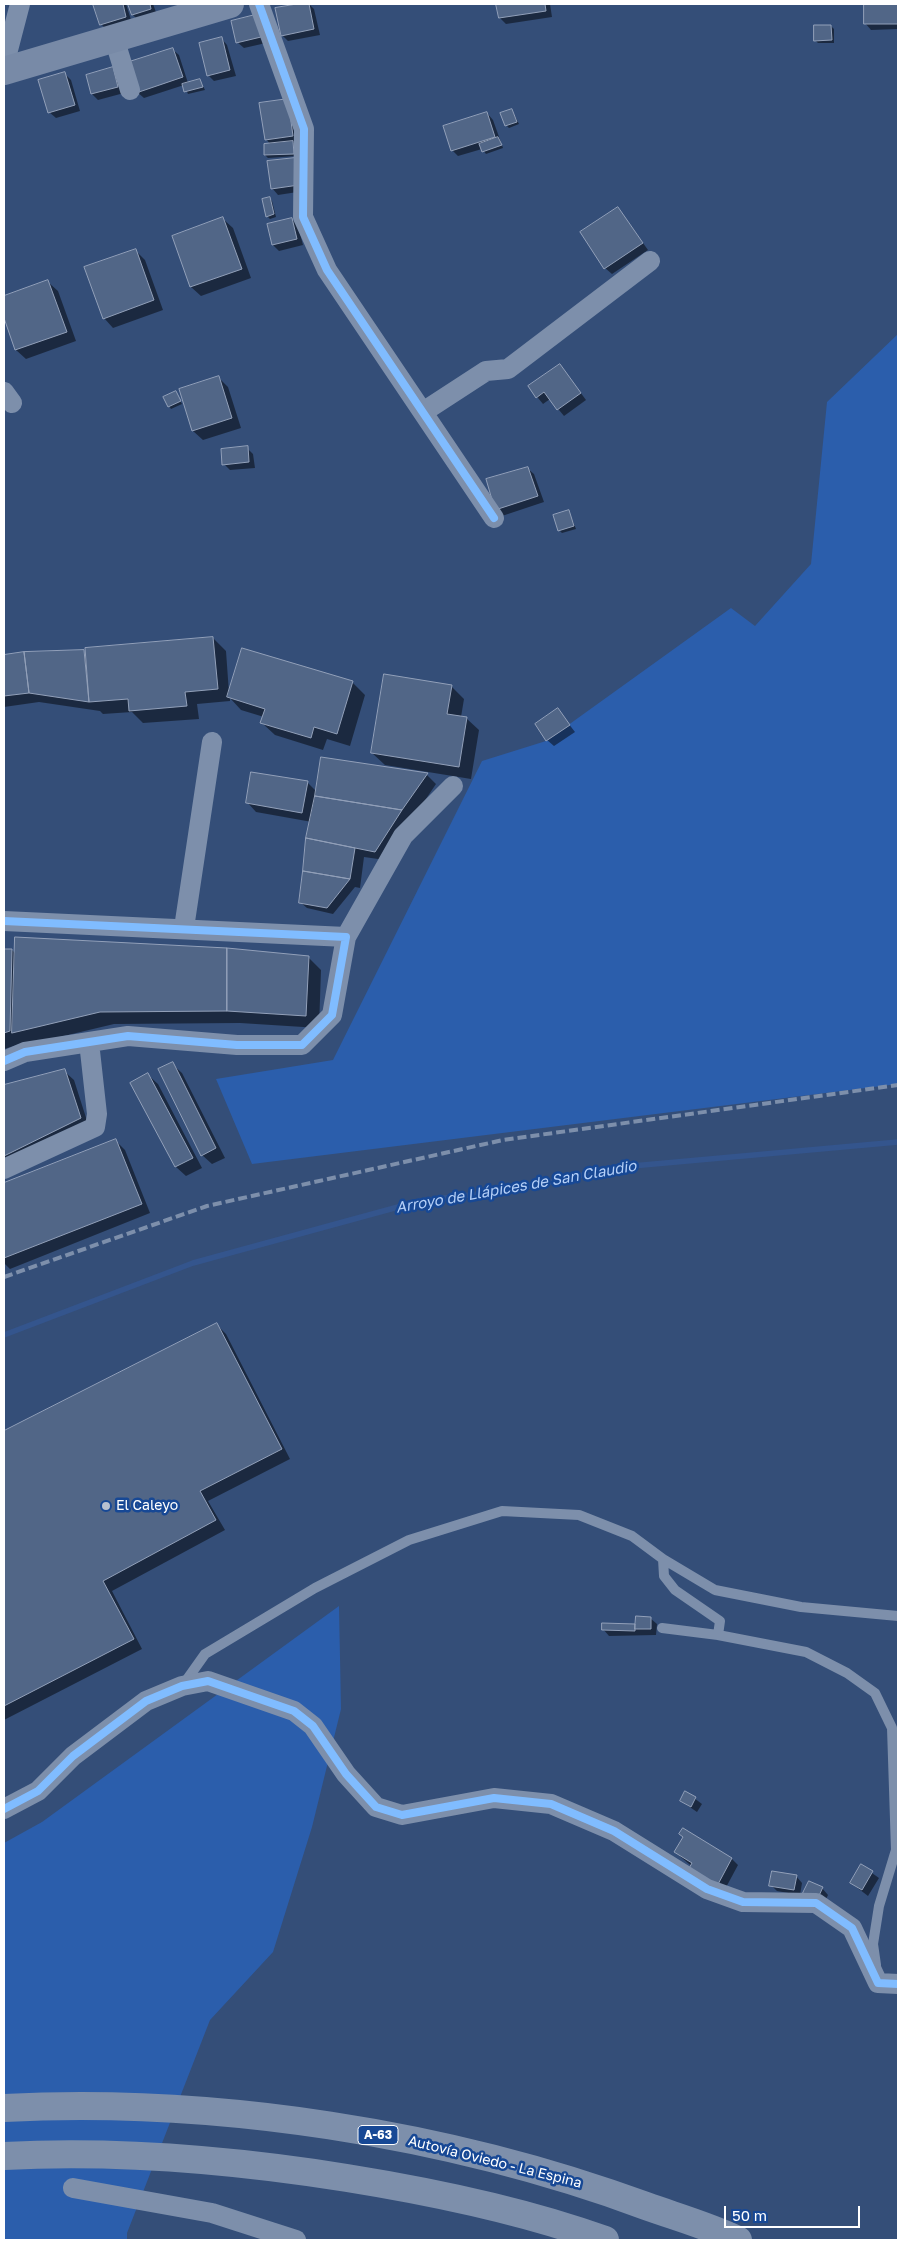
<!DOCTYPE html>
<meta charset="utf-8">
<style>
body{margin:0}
#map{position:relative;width:902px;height:2244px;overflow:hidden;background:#344e78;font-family:"Golos Text",sans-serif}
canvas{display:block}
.frame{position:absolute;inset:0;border:5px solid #fff;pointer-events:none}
.scale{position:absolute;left:724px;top:2206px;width:136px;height:22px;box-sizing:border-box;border:2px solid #fff;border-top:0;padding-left:6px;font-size:15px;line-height:18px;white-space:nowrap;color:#fff;-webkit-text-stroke:4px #174895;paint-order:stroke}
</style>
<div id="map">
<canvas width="902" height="2244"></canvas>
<div class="frame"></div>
<div class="scale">50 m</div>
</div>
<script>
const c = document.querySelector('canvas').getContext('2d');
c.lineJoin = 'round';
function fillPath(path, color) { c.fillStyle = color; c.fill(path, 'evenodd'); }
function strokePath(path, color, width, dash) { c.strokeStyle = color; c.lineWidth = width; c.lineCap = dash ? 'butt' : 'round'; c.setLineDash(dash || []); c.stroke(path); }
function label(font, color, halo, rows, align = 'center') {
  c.font = font + ' "Golos Text",sans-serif'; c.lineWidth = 5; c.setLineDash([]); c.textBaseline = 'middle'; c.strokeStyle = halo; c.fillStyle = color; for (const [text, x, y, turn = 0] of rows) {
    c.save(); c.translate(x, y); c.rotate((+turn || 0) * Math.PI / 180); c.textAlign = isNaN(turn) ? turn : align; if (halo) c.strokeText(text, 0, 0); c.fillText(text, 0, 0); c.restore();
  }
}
const green = new Path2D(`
 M898,334V1084L252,1164L216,1079L333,1060L482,761L546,741L731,608L755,626L811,564L827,402Z
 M339,1606L341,1709L312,1827L273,1952L210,2020L127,2233V2240H4V1843L42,1822Z`);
const shadow = new Path2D(`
 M126,4L132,23L107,30L101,24L95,5Z
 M129,4H153L157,15L139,21L133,15Z
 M303,4H309L314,9L320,35L288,41L282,35L277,9Z
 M498,4H550L552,17L506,24L500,18Z
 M865,4H898V29L871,30L865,23Z
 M255,16L266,43L244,48L237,42Z
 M831,26L834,29V43H818L815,40Z
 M221,38L227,45L236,76L214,81L208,75Z
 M172,49L179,55L188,83L200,80L205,90L188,94L184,85L144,98L137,92Z
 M64,73L71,80L80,111L56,118L49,112Z
 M119,75L124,93L98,100L92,94L87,76Z
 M288,101L299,142L293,143L295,145L296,156L268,158L265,155L271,145L266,139Z
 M512,110L519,124L509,128L506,125Z
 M487,113L493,120L503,148L486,154L482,149L458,156L452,150Z
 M269,162L304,191L278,195L272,188Z
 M269,198L272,201L276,217L270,219L267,216Z
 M618,208L648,250L612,274L605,268Z
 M223,219L233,228L251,278L201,296L191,287L173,237Z
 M292,219L298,226L303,245L279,251L273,245L268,225Z
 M135,250L145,260L163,310L113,328L104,318Z
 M48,282L58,291L76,341L26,359L16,350L4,314V297Z
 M560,365L586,400L564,416L550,399L543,404L529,387Z
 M219,378L228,387L241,428L203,440L193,431Z
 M176,393L182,404L171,409L169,406Z
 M247,448L253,454L255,468L230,470L224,464Z
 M527,468L534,474L544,502L502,516L496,510Z
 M569,512L576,529L562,533L559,530Z
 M213,638L226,651L229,693L352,682L365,695L350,746L327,739L323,750L275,735L262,723L264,717L241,710L230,698V701L197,704L199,719L143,723L132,712L103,714L100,711L39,702L4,707V656L83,651L86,655Z
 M451,686L464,699L461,717L466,718L479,730L471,779L385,765L372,753Z
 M558,710L575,732L554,746L547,740Z
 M322,758L427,775L436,784L385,860L364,857L360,888L355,887L333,914L307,908L300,902L312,822L256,812L247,802L307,782L316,791Z
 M4,950H12L16,954L308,957L321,970L319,1028L240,1023L114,1024L26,1045L24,1043L4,1049Z
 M172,1064L182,1073L225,1158L212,1164L202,1155Z
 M64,1071L74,1080L89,1127L4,1170V1087Z
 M148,1075L158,1084L202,1168L186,1176L176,1167L132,1083Z
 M115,1140L125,1150L150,1213L10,1269L4,1263V1185Z
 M217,1325L226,1334L290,1459L208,1501L225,1530L112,1591L142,1649L4,1720V1433Z
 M650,1618L657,1624L656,1635L609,1636L603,1629V1624L636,1625Z
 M686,1792L702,1804L697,1812L681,1801Z
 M683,1830L732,1859L738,1865L723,1893L675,1852L684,1837Z
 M862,1866L879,1878L868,1896L851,1883Z
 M796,1876L802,1883L800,1895L777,1891L771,1885Z
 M822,1888L828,1895L823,1905L810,1899Z`);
const stream = new Path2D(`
 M4,1335L193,1263L420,1201L511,1190L621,1167L898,1142`);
const building = new Path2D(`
 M93,4H123L126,17L100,25Z
 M128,4H150L151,9L132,15Z
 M297,4H309L314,29L281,36L275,8Z
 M496,4H545L546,11L499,18Z
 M864,4H898V24H864Z
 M255,15L261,37L236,43L231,21Z
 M814,25H831L832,40L814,41Z
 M222,37L230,70L207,76L199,43Z
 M173,48L183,77L136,93L126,63Z
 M113,67L118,87L91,94L86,75Z
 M65,72L75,105L48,113L38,80Z
 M200,79L203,87L184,92L182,84Z
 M288,99L293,136L265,140L259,103Z
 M512,109L517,122L505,126L500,113Z
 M487,112L495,137L451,151L443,126Z
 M498,137L502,145L482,152L479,144Z
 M293,141L294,154L264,155V144Z
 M295,158L299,185L271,189L267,161Z
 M270,197L274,214L266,217L262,199Z
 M618,207L643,243L604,269L580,232Z
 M223,217L242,269L190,287L172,236Z
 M292,218L297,239L272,245L267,224Z
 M136,249L154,300L103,319L84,267Z
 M48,280L67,332L15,350L4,318V296Z
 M560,364L581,393L557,410L544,392L536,398L528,386Z
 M219,376L232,418L192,431L179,389Z
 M176,391L181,401L168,407L163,397Z
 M248,446L249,462L222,465L221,449Z
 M528,467L538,496L495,510L486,479Z
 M569,510L574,526L558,531L553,515Z
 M213,637L218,689L185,692L187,706L129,711L128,699L89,702L85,648Z
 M242,648L353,681L337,734L314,727L311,738L260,723L265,709L227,697Z
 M84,650L89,702L29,693L24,652Z
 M24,652L29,693L4,696V655Z
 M384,674L452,685L447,714L467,717L459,767L371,753Z
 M558,708L570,725L546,741L535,724Z
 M321,757L428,773L402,810L315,796Z
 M251,772L308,781L302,813L246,803Z
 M315,796L402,810L375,852L306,838Z
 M306,838L355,848L350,879L303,871Z
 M303,871L350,879L327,908L299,903Z
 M15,937L227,948V1011L100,1012L12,1033Z
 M227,948L309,956L306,1016L227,1011Z
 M4,949H12L10,1031L4,1033Z
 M173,1062L216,1148L201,1156L158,1069Z
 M65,1069L81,1118L4,1156V1085Z
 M148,1073L193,1158L175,1167L130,1083Z
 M116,1139L142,1204L4,1258V1183Z
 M217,1323L282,1449L200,1491L216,1520L103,1581L134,1639L4,1706V1431Z
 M636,1616L651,1617V1629H635Z
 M602,1623L635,1624V1631L602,1630Z
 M685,1791L696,1797L691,1807L680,1801Z
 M683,1828L732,1858L716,1888L688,1870L692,1863L674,1852L683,1837L679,1834Z
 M861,1864L873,1871L862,1890L850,1883Z
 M772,1871L797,1875L794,1890L769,1886Z
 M809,1881L823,1887L817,1900L803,1893Z`);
const lane = new Path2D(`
 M663,1559L664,1576L675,1590L720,1621L718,1635L806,1652L847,1673L875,1693L892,1728L896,1850L879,1906L873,1944L876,1965
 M662,1628L718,1635
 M183,1685L205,1654L315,1588L409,1540L502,1511L579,1515L632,1536L663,1559L715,1590L801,1607L898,1616`);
const street = new Path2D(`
 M259,4L304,129L303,217L327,270L494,518
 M114,38L130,90
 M5,70L8,50L20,4
 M4,392L12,403
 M423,412L486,371L508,369L650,261
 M4,921L346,937L332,1015L302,1045H237L128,1036L25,1052L4,1061
 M184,928L212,742
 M346,937L403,836L453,786
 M4,1169L95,1127L97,1114L89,1042
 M4,1809L38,1791L73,1756L146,1701L182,1686L208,1681L294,1711L313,1726L346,1774L376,1807L402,1815L494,1798L551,1804L614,1831L707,1889L743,1902L816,1903L852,1928L878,1983L898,1984
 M73,2188L212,2213L296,2240`);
const secondary = new Path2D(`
 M4,71L230,4`);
const highway = new Path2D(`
 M4,2108C215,2097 448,2133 646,2206C677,2217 709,2226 738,2240
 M4,2156C119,2150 234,2160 347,2178C434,2192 522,2210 605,2240`);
const rail = new Path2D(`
 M4,1277L207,1206L503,1140L898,1085`);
const cycleway = new Path2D(`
 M259,4L304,129L303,217L327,270L494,518
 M4,921L346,937L332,1015L302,1045H237L128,1036L25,1052L4,1061
 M4,1809L38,1791L73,1756L146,1701L182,1686L208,1681L294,1711L313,1726L346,1774L376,1807L402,1815L494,1798L551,1804L614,1831L707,1889L743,1902L816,1903L852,1928L878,1983L898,1984`);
const markers = [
 [106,1506,5,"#b8c1d0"]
];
const shields = [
 [378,2135,40]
];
const shieldNames = [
 ["A-63",378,2135]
];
const poiNames = [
 ["El Caleyo",116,1506]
];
const streetNames = [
 ["Autovía Oviedo - La Espina",495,2162,14]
];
const waterNames = [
 ["Arroyo de Llápices de San Claudio",516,1187,-10]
];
fillPath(green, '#2b5eac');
fillPath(shadow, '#0007');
strokePath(stream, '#34558d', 5.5);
fillPath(building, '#516687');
strokePath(building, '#92a0b9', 1);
strokePath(lane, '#7d8fab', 10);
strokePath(street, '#7d8fab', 20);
strokePath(secondary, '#788aa7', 28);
strokePath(highway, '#7d8fab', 28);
strokePath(rail, '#7d8fab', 4, [9, 4]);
strokePath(cycleway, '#80bcff', 8);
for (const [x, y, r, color] of markers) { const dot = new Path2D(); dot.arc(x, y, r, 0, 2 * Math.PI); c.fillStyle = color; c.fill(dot); strokePath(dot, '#174895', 2); }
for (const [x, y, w] of shields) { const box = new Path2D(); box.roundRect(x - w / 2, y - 9.5, w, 19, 4); c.fillStyle = '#174895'; c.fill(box); strokePath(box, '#fff', 1); }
label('bold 12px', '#fff', null, shieldNames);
label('14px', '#fff', '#174895', poiNames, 'left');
label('14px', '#fff', '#174895', streetNames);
label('italic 15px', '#b5d0f8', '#174895', waterNames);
</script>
